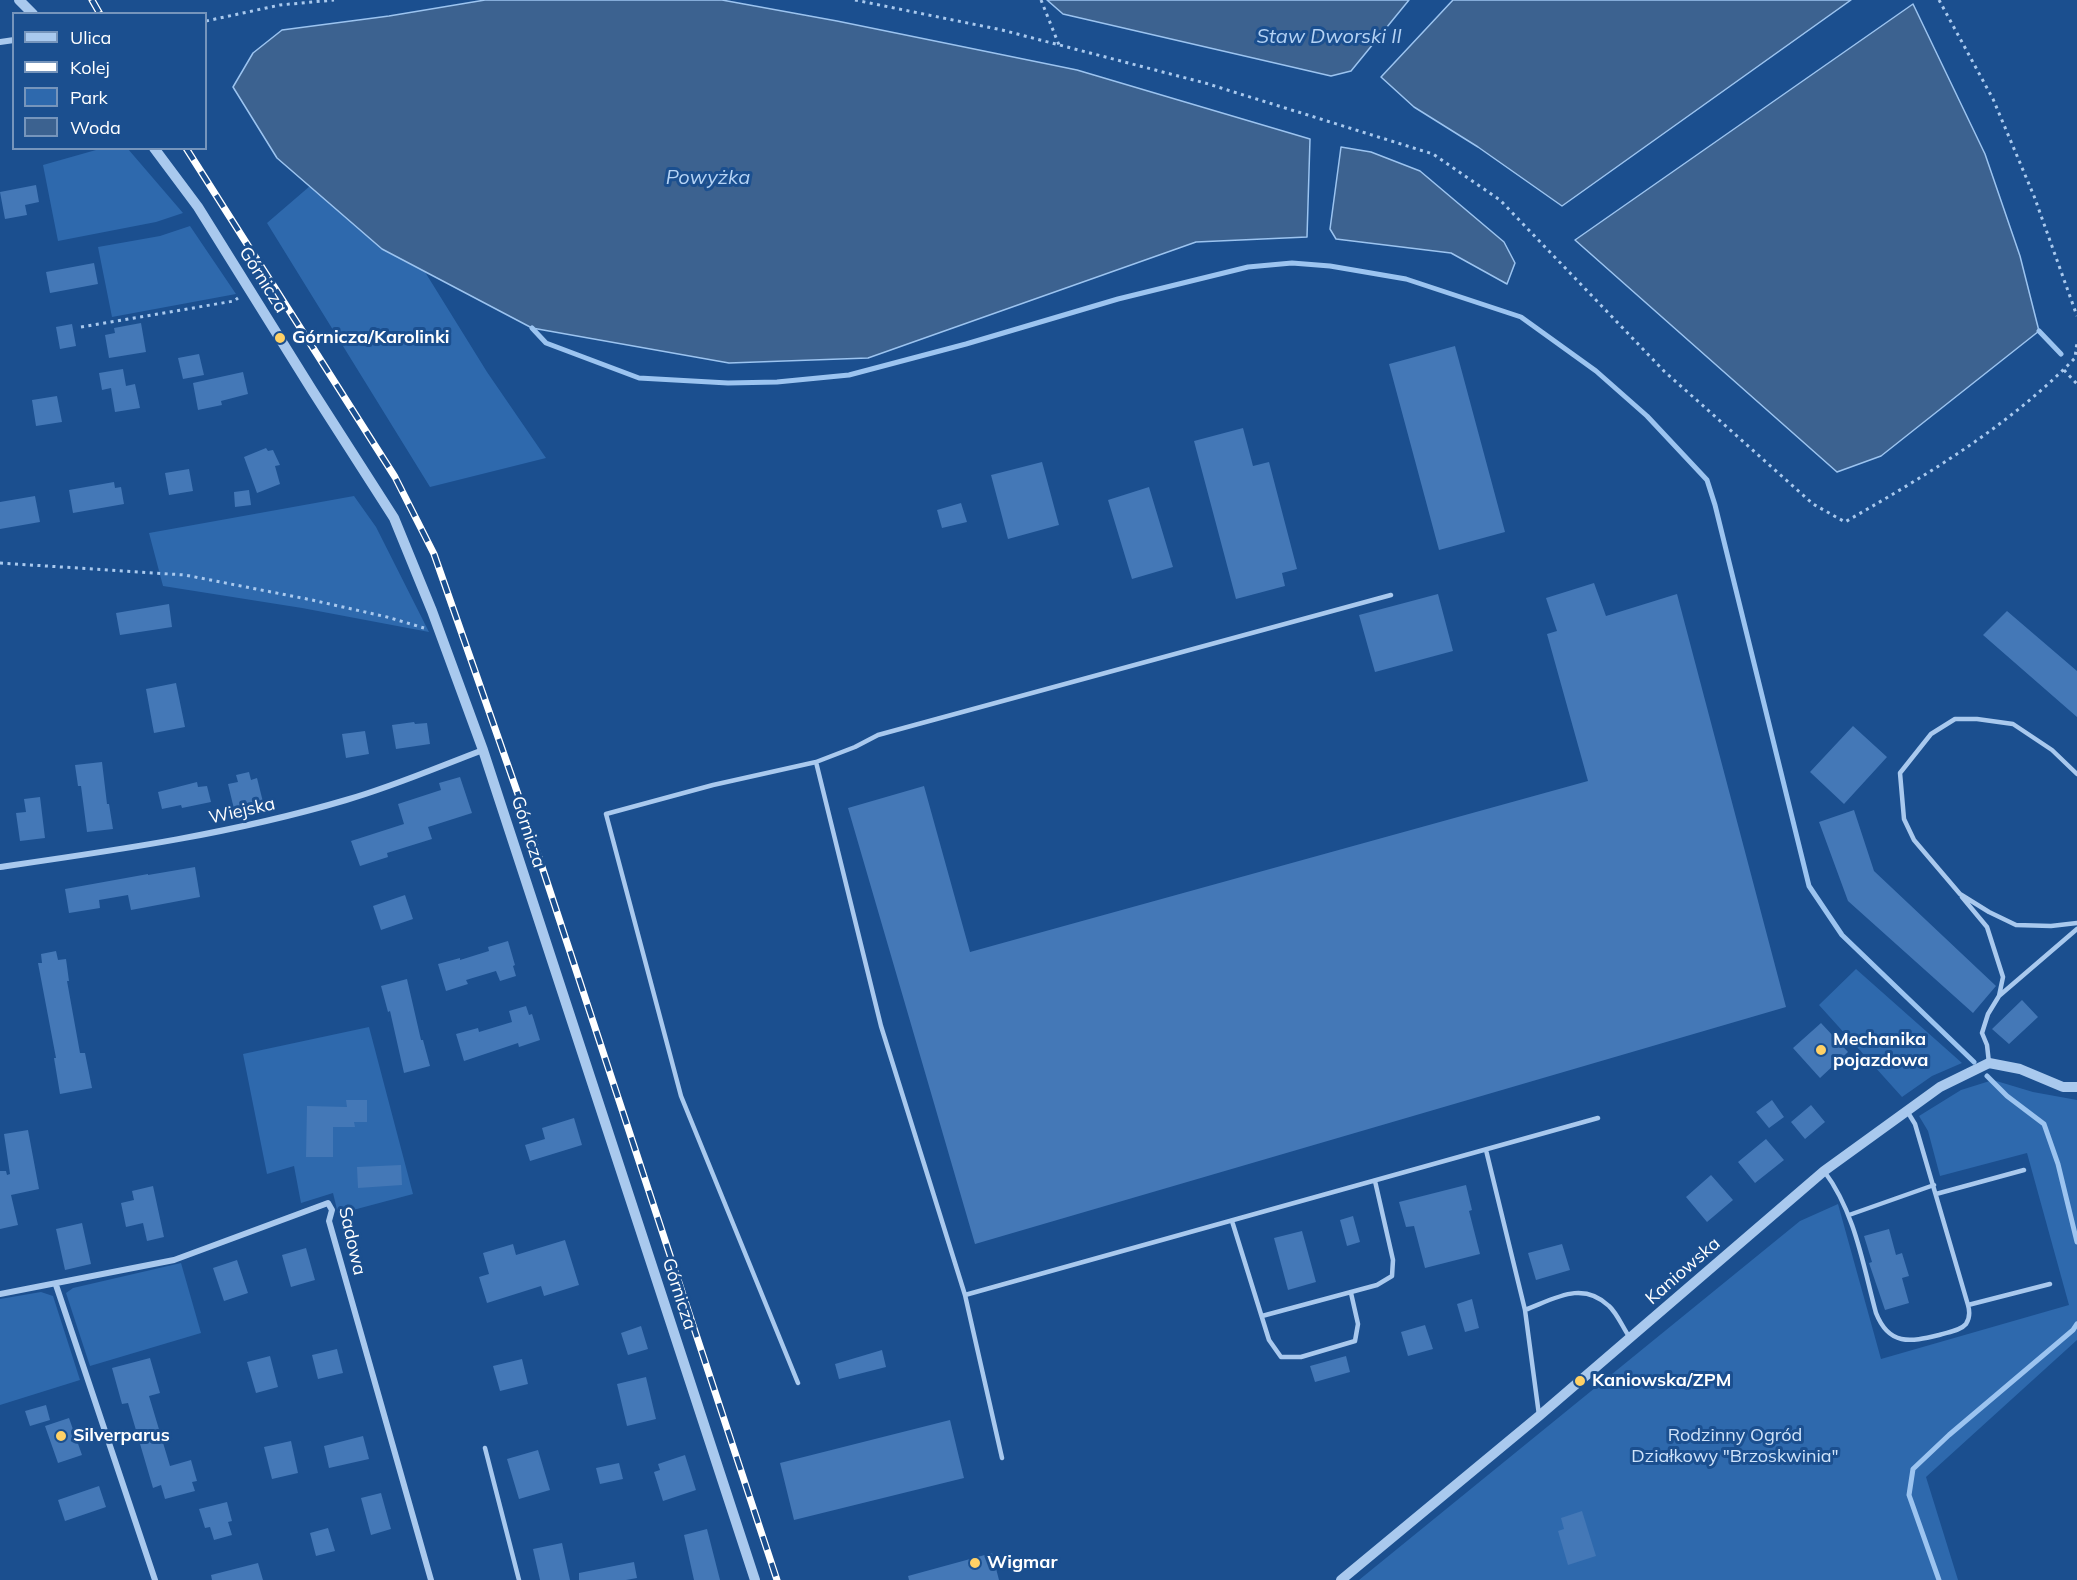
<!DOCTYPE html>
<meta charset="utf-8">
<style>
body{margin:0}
#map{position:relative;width:2077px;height:1580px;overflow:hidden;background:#1b4f8f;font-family:Mulish,sans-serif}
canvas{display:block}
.legend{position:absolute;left:12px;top:12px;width:195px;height:138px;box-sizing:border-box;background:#1b4f8f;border:2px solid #7695bc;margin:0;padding:8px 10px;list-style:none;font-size:18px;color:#fff}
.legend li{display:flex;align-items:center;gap:12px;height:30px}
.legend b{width:30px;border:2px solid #7695bc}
</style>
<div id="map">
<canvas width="2077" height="1580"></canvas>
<ul class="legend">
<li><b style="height:8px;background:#a9c9ee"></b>Ulica</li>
<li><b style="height:8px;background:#fff"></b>Kolej</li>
<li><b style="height:16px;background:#2e69ad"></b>Park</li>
<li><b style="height:16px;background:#3c6290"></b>Woda</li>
</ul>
</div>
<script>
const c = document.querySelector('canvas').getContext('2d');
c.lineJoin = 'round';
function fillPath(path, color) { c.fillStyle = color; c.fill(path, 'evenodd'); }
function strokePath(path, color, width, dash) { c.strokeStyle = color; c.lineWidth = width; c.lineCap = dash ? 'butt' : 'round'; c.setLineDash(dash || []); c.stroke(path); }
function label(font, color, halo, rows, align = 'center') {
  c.font = font + ' Mulish,sans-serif'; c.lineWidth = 6; c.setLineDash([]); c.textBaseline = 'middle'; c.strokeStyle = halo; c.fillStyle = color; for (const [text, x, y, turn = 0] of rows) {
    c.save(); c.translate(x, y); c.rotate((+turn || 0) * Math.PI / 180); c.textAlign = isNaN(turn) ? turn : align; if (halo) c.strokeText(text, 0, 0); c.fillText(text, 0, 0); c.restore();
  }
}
const green = new Path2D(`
 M103,148L128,149L183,213L156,222L58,241L43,165Z
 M310,186L382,249L425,272L487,372L546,458L430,487L267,223Z
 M190,226L236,294L112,317L98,247L160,236Z
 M354,496L376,527L429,632L302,608L163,586L149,533Z
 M1856,969L1962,1063L1932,1076L1902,1097L1819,1005Z
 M369,1027L413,1194L338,1214L333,1193L301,1203L294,1166L267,1174L243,1054Z
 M1993,1080L2033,1092L2077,1100V1340L1926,1477L1958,1580H1359L1800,1221L1838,1204L1881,1359L2069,1305L2027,1153L1940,1176L1928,1131L1919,1116L1961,1090Z
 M181,1263L201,1333L90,1366L66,1293L73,1288Z
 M41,1292L53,1296L80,1380L0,1405V1299Z`);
const water = new Path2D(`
 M485,0H722L837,21L1077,70L1310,139L1307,237L1196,242L868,358L729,363L532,328L382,249L277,158L233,87L253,53L282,30L389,16Z
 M1047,0H1409L1351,71L1331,76L1063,14Z
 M1453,0H1851L1562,206L1478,147L1414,107L1381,77Z
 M1913,4L1985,154L2020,256L2039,331L1881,456L1837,472L1575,240Z
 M1341,147L1371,152L1420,171L1504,242L1515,263L1507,284L1451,253L1336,239L1330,229Z`);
const stream = new Path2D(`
 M532,328L546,343L639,378L728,383L777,382L849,375L966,344L1118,299L1248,267L1292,263L1330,266L1406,279L1521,317L1596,371L1647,416L1707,480L1715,505L1809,886L1842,935L1974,1062
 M2039,331L2061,354
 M1987,1076L2007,1096L2044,1124L2058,1164L2077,1242
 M1939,1580L1909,1495L1913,1469L1949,1435L2073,1330L2077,1324`);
const building = new Path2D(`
 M36,185L39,202L25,205L27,215L5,219L0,192Z
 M94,263L98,284L50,293L46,272Z
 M141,323L146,352L109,358L105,335L115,333L114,328Z
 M72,324L76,346L60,349L56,327Z
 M1455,346L1505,532L1439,550L1389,364Z
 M199,354L204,375L183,379L178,358Z
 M123,369L126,386L135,384L140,408L115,412L111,388L102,390L99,373Z
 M243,372L248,394L221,401L222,405L198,410L193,383Z
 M57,396L62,422L36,426L32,400Z
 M1243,428L1253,466L1269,462L1297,569L1282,573L1285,586L1236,599L1194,441Z
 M266,448L268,451L273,450L280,465L275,466L280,484L257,493L244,457Z
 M1042,462L1059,525L1008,539L991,475Z
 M189,469L193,491L169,495L165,473Z
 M114,482L115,488L121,487L124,504L73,513L69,490Z
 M1149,487L1173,567L1132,579L1108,500Z
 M249,490L251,505L235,507L234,492Z
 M35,496L40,522L0,529V502Z
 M961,503L967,522L942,528L937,510Z
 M1594,583L1606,616L1677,594L1786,1007L975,1244L848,808L924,786L970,952L1588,781L1547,634L1557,631L1546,598Z
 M1438,594L1453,651L1375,672L1359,615Z
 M169,604L172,627L120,635L116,613Z
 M2007,611L2077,671V717L1983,635Z
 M176,683L185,727L154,733L146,689Z
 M414,722L415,724L427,723L430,744L396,749L392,725Z
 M1853,726L1887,757L1844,804L1810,772Z
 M365,731L369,754L346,758L342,734Z
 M102,762L107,804H109L113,829L87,832L81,786H78L75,765Z
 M249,772L251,780L257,778L263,802L234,809L228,784L238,782L236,775Z
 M460,777L472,813L428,827L432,839L387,853L388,857L360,866L351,841L404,824L398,804L441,790L439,783Z
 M197,782L198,787L207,786L211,802L182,808L181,805L162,809L158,792Z
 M40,797L45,838L20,841L16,813L26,812L24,799Z
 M1854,810L1874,871L1996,986L1973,1013L1848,901L1819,822Z
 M195,867L200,897L131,910L128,895L99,900L100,908L69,913L65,889L148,874V875Z
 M405,895L413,919L381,930L373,906Z
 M508,941L515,965L513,966L516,976L500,981L496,971L466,980L468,984L446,991L438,964L460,958V960L489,951L488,947Z
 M56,951L58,960L66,959L69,981H67L80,1053H85L92,1088L60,1094L54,1058H56L38,963H42L41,954Z
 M407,979L421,1040H423L430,1066L404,1073L390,1011L388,1012L381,986Z
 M2022,1000L2038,1017L2009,1044L1992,1029Z
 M526,1006L529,1015L532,1014L540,1040L519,1047L518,1043L464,1061L456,1034L478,1028L479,1032L512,1022L509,1011Z
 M1821,1023L1848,1052L1820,1078L1793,1048Z
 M346,1100H367V1122H354L355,1127H333V1157H306L307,1106L347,1107Z
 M1772,1100L1784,1117L1769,1128L1756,1112Z
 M1811,1105L1825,1122L1805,1139L1791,1122Z
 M574,1118L582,1145L530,1161L525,1145L545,1139L542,1128Z
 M28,1130L39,1189L11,1195L18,1225L0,1229V1171H6L7,1175L10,1174L4,1134Z
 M1766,1139L1784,1160L1755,1183L1738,1162Z
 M401,1165L402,1185L358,1188L357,1167Z
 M1711,1175L1733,1200L1707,1222L1686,1197Z
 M1466,1185L1472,1210L1469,1211L1480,1254L1425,1268L1414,1226L1406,1227L1399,1202Z
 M153,1186L164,1237L147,1241L143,1223L126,1227L121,1203L134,1200L132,1191Z
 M1353,1216L1360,1242L1347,1246L1340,1220Z
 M82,1223L91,1264L65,1270L56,1229Z
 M1889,1229L1896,1255L1902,1253L1909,1276L1902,1278L1909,1303L1885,1310L1869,1263L1872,1262L1864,1236Z
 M1302,1231L1316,1282L1288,1290L1274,1238Z
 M565,1240L579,1285L544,1296L541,1286L487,1303L479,1277L489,1274L483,1253L513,1244L516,1255Z
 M1562,1244L1570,1270L1536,1280L1528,1253Z
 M306,1248L315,1280L291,1287L282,1255Z
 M237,1260L248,1293L224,1301L213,1268Z
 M1472,1299L1479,1328L1465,1332L1457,1304Z
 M1425,1325L1433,1349L1408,1356L1401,1332Z
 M641,1326L648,1349L628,1355L621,1333Z
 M337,1349L343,1373L318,1379L312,1355Z
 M882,1350L886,1367L839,1379L835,1364Z
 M270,1356L278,1387L256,1393L247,1362Z
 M1346,1356L1350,1372L1315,1382L1310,1366Z
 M150,1358L160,1393L149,1396L170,1466L191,1460L197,1481L192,1482L195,1491L165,1499L161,1485L153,1488L128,1403L122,1404L112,1368Z
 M522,1359L528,1384L500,1391L493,1366Z
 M646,1377L656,1419L627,1426L617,1384Z
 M46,1405L50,1420L30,1426L25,1411Z
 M69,1418L82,1455L58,1463L45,1426Z
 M950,1420L964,1478L794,1520L780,1463Z
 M363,1436L369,1459L329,1468L324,1446Z
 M291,1441L298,1473L272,1479L264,1447Z
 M538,1450L550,1490L519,1499L507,1459Z
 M685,1455L696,1490L663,1501L654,1472L660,1470L658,1464Z
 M619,1463L623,1479L600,1484L596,1468Z
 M99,1486L106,1507L65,1521L58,1500Z
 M381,1493L391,1529L371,1535L361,1498Z
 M227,1502L232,1521L228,1522L232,1535L214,1540L210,1527L205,1528L199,1509Z
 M1582,1511L1596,1556L1568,1565L1558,1531L1564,1529L1561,1518Z
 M328,1528L335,1551L316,1556L310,1533Z
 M707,1529L720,1580H694L684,1535Z
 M562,1543L570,1580H540L533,1549Z
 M992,1553L999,1580H909L908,1576Z
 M634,1562L637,1578L626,1580H579V1573Z
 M258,1563L263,1580H212L211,1575Z`);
const path = new Path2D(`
 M855,0L1002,30L1205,83L1433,154L1500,200L1664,371L1813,504L1845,522C1927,475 2009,426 2075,358L2077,342
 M1041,0L1059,45
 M1939,0L1993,99L2034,196L2077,316
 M206,21L280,5L334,0
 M81,327L234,301L238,298
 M2064,370L2077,384
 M0,563L185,575L312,600L387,617L424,628`);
const service = new Path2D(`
 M816,762L881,1026L965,1295L1002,1458
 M2077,774L2052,750L2013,724L1977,719H1955L1931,734L1900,773L1904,819L1914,840L1960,894L1989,912L2016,925L2051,926L2077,923
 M1962,897L1987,927L2003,977L1999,996L1988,1014L1982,1033L1987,1045L1989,1063
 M1999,996L2077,929
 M1486,1150L1525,1310L1539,1415
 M1824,1171C1855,1212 1863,1265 1876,1313C1889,1346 1910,1342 1939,1335C1948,1332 1960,1331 1966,1324C1970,1318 1970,1312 1968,1305L1915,1124L1907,1111
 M1936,1194L2024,1170
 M1849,1215L1934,1185
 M1232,1221L1269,1340L1281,1357H1301L1355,1341L1358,1324L1351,1293
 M965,1295L1598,1118
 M1968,1305L2050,1284
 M1525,1310C1554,1299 1582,1280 1609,1306C1617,1313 1623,1328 1630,1338
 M1262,1316L1377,1285L1392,1276L1393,1260L1375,1181
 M798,1383L681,1096L606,814L713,785L816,762L855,747L878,735L1391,595
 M485,1448L519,1580`);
const minor = new Path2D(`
 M0,42L14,40
 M0,867C118,850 231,834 346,800C392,787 438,767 483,750
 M56,1285L155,1580
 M0,1294L174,1260L328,1203L332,1210L329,1221L431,1580`);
const tertiary = new Path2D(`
 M19,0L33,14
 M154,148L198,207L312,390L394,518L432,611L483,750L755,1580
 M1341,1580L1539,1416L1824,1171L1940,1087L1989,1063L2020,1069L2063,1087H2077`);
const rail = new Path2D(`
 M92,0L100,14
 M186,148L395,477L434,554L520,800L777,1580`);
const markers = [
 [280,338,6,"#ffd166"],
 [1821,1050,6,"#ffd166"],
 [1580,1381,6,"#ffd166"],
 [61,1436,6,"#ffd166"],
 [975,1563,6,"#ffd166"]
];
const streetNames = [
 ["Górnicza",263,280,58],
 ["Wiejska",242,811,-13],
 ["Górnicza",528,832,72],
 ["Sadowa",352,1241,77],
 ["Kaniowska",1683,1271,-41],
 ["Górnicza",679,1294,72]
];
const poiNames = [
 ["Górnicza/Karolinki",292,338],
 ["Mechanika",1833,1040],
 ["pojazdowa",1833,1061],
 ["Kaniowska/ZPM",1592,1381],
 ["Silverparus",73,1436],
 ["Wigmar",987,1563]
];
const parkNames = [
 ["Rodzinny Ogród",1735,1436],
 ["Działkowy \"Brzoskwinia\"",1735,1457]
];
const waterNames = [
 ["Staw Dworski II",1329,37],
 ["Powyżka",708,178]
];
fillPath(green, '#2e69ad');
fillPath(water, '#3c6290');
strokePath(water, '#9cc4f0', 1.5);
strokePath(stream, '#9cc4f0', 5);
fillPath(building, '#4478b7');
strokePath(path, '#a9c9ee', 3, [3, 4.5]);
strokePath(service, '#a9c9ee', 4.5);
strokePath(minor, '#a9c9ee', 6);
strokePath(tertiary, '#a9c9ee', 10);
strokePath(rail, '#fff', 7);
strokePath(rail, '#1b4f8f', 4.5, [14]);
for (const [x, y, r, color] of markers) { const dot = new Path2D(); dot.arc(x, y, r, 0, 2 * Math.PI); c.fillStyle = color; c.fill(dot); strokePath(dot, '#1b4f8f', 2); }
label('18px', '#fff', '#1b4f8f', streetNames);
label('bold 18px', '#fff', '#1b4f8f', poiNames, 'left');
label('18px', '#cfe3fa', '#1b4f8f', parkNames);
label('italic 20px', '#b5d3f5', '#1b4f8f', waterNames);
</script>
